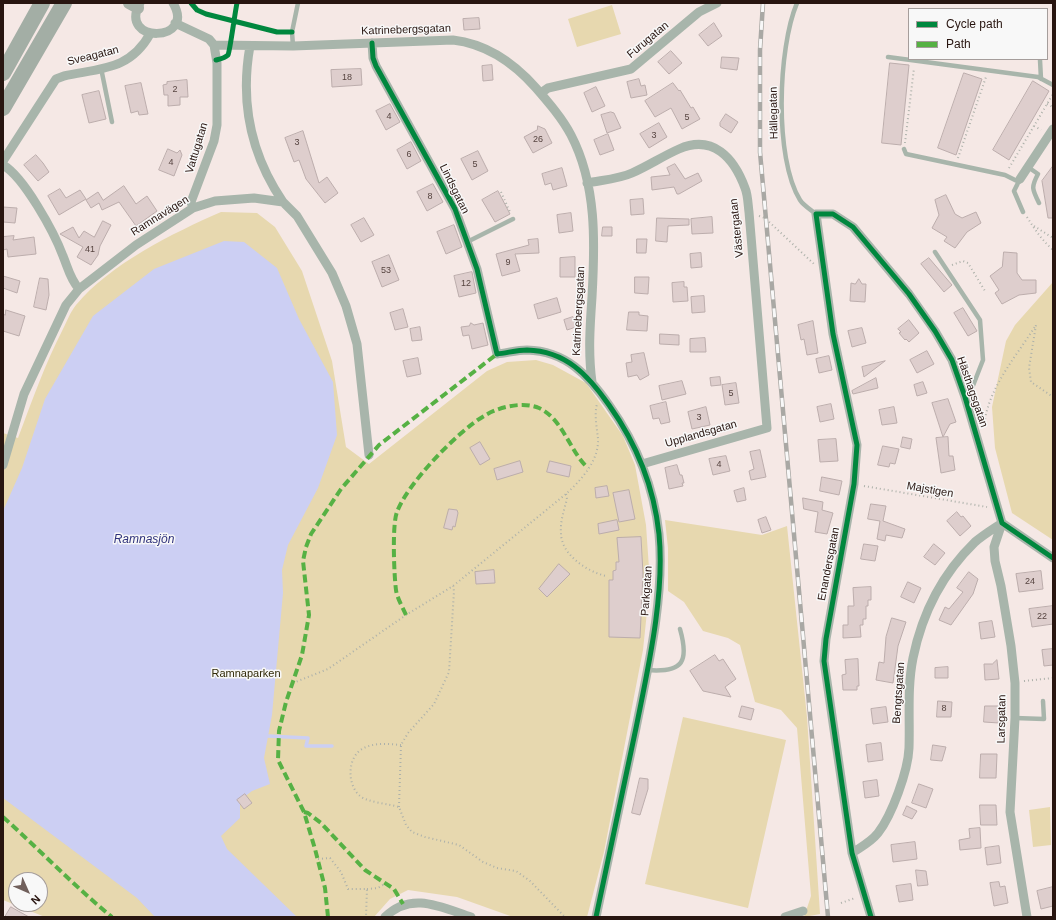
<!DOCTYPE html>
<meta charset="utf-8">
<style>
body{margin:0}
#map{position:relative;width:1056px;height:920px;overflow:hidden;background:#f5e8e5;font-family:Arial,sans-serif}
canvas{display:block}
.frame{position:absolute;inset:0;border:4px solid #281510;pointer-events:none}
.legend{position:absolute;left:908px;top:8px;width:140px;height:52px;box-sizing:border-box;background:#f8f8f8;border:1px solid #a59d9b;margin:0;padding:5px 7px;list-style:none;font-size:12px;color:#281510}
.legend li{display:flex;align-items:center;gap:8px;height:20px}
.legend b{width:20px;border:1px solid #a59d9b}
.north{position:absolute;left:8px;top:872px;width:40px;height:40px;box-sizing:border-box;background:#f8f8f8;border:1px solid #a59d9b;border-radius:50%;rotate:135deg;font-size:11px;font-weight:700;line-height:16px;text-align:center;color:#281510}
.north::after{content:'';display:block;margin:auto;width:14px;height:18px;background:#705f5b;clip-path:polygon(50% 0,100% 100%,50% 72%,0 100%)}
</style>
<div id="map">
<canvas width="1056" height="920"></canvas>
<div class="frame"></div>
<ul class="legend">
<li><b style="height:5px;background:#00873e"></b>Cycle path</li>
<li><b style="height:5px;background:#56b144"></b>Path</li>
</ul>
<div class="north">N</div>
</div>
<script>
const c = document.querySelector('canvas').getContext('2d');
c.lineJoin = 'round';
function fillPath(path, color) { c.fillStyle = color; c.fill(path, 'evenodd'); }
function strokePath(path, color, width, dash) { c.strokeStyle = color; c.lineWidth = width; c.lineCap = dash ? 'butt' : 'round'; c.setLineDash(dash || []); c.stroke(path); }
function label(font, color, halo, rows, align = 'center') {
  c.font = font + ' Arial,sans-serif'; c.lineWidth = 3; c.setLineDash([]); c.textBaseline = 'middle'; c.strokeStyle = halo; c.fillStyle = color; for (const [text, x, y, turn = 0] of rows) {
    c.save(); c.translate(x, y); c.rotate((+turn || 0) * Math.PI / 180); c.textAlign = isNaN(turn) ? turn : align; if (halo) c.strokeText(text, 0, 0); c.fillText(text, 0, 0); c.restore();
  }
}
const green = new Path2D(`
 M612,5L621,34L577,47L568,19Z
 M221,212L257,213L275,227L302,271L332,361L346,447L369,464L487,371L507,362L536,360L553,365L586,383L623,436L635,465L646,525L650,583L643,650L604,852L587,917H513L457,897L408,890L390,899L374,917H45L3,900V433L18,438C32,401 45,364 63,329C67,321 71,311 76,305C110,264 173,233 221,212ZM16,880H40V904H16Z
 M1053,282V540L1012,513L995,448L992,407L1006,341L1015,325Z
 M665,520L762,535L787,526L807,717L820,914L804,917L811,896L797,728L781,710L755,702L740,645L728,638L703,631L684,602L668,591V548Z
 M683,717L786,740L748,908L645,884Z
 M1050,807L1051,845L1033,847L1029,810Z`);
const water = new Path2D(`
 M224,241L244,242L277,268L299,319L333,382L337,435L318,488L288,545L282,570L283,593L272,715L264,758L270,784L252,791L240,800V818L221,836L227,849L297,917H155L137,898L3,798V511L22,468L45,399L93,316L154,269Z`);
const stream = new Path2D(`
 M268,736L308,738L306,746H332`);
const building = new Path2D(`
 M479,18L480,29L464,30L463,19Z
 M714,23L722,36L708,46L699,35Z
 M671,51L682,63L669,74L658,62Z
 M722,57L739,58L737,70L721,68Z
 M890,63L909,65L901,145L882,143Z
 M492,65L493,80L483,81L482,66Z
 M361,69L362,85L332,87L331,70Z
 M964,73L982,79L956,155L938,148Z
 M639,79L641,86L645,85L647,95L631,98L627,82Z
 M187,80L188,97H180V105L168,106V95H164L163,85L167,84V82Z
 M1033,81L1049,91L1009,160L993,150Z
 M141,83L148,114L139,115L138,111L131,113L125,86Z
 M673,83L679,91L680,90L691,108L693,107L700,119L682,129L671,108L655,117L645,101Z
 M596,87L605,106L592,112L584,93Z
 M99,91L106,119L89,123L82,95Z
 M390,104L400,122L386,130L376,111Z
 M611,112L614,113L621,128L607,133L601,115Z
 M726,114L738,122L731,133L720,126V123Z
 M659,123L667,137L649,148L640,134Z
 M538,126L545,129L552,143L533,153L524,137L537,130Z
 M303,131L319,183L327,177L338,193L325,203L306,179L299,160L294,162L285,138Z
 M608,134L614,150L600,155L594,140Z
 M411,142L421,161L407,169L397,150Z
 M168,149L177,153L180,150L182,155L174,176L159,170Z
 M478,151L488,171L472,180L461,159Z
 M36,155L43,163L49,172L38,181L24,165Z
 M675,164L685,179L698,173L702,181L679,194H677L674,187L652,190L651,177L670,175L667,168Z
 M1053,166V218H1048L1042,181Z
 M562,168L567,186L553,190L551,183L545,185L542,174Z
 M433,184L443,202L427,211L417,192Z
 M124,186L136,204L147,196L157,211L136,226L119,202L102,210L99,203L91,208L86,200L98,192L103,200Z
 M60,189L66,198L80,190L86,199L59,215L48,196Z
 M498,191L510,214L495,222L482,200Z
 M946,195L955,214L962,218L976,212L981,223L967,232L955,248L944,241L947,237L932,228L939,215L935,200Z
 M643,199L644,214L631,215L630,200Z
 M3,207L17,208L15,223L3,222Z
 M571,213L573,231L559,233L557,215Z
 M712,217L713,233L692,234L691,219Z
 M364,218L374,235L361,242L351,225Z
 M657,218L689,219V225L668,226L667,242L656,241Z
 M103,221L111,225L100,246L98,255L91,265L77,257L83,247L60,234L73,227L79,238L84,231L94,237Z
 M454,225L462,247L446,254L437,232Z
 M603,227H612V236H602Z
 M14,236L13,240L34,237L36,254L8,257L7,249L3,250V237Z
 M538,239L539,253L515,254L520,271L502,276L496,254L529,245L528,240Z
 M637,239H647L646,253H637Z
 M1004,252L1017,253V273L1022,280H1036V293L1019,295L1002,304L995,293L999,290L990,276L1002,267Z
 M701,253L702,267L691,268L690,254Z
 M389,255L399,280L382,287L372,262Z
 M575,257V277H560V258Z
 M929,258L952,285L944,292L921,264Z
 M472,272L476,293L459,297L454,276Z
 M3,276L20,281L17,293L3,288Z
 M635,277H649L648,294L635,293Z
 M40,278L48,279L49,295L46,310L34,307Z
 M859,279L862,284H866L865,302L850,301L851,283L855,284Z
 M684,282V287H687L688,301L673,302L672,283Z
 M704,296L705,312L692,313L691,297Z
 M557,298L561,312L538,319L534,305Z
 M963,308L977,331L968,336L954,313Z
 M403,309L408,327L395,330L390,313Z
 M6,310L25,316L19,336L3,331V314L5,315Z
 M629,312H639V315L648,316L647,331L627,330Z
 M573,317L576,327L567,330L564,320Z
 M909,320L919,333L909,342L906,339L905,340L899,333L901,332L898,329Z
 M813,321L818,353L807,355L804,339L801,340L798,325Z
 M471,323L474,325L483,323L488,345L472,349L469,335L463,336L461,327L469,326Z
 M420,327L422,340L412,341L410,329Z
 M862,328L866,343L852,347L848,331Z
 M660,334L679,335V345L660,344Z
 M705,338L706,352H690V339Z
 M927,351L934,364L917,373L910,360Z
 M644,353L649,375L640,380L637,375L628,377L626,363L632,362L631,355Z
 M829,356L832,370L819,373L816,359Z
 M418,358L421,374L407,377L403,361Z
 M885,361L864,377L862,367Z
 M720,377L721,385L711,386L710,378Z
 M876,378L878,388L853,394L852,391Z
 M682,381L686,394L662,400L659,386Z
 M923,382L927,393L917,396L914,385Z
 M736,383L739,403L725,405L722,385Z
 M948,399L956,422L950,424L943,437L932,403Z
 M666,402L670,422L661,424L659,418L653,419L650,406Z
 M831,404L834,419L820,422L817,407Z
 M706,407L710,425L692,429L688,412Z
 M894,407L897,423L882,425L879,410Z
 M903,437L912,439L910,449L901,447Z
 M948,437L949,456H953L955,470L941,473L936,438Z
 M836,439L838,461L820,462L818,440Z
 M480,442L490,459L480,465L470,448Z
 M883,446L899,449L895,464L890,463L889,467L878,465Z
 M760,450L766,477L751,480L749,471L754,469L750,452Z
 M726,456L730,471L713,475L709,459Z
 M520,461L523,472L497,480L494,469Z
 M550,461L571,466L569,477L547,472Z
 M677,465L680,475H682L684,483H682L683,486L669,489L665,468Z
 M822,477L842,481L839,495L820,491Z
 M607,486L609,496L596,498L595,488Z
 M744,488L746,500L737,502L734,491Z
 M629,490L635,519L619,522L613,493Z
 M803,498L823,502L822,510L833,513L827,534L815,532L818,512L804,509Z
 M871,504L886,506L883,521L905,529L902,538L886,535L885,541L877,539L880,521L868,519Z
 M449,509L457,510L458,513L455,527L453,526L452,530L444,528Z
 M957,512L961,517L963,516L971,526L960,536L947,521Z
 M766,517L771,530L762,533L758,520Z
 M617,520L619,530L599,534L598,524Z
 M641,537L643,574L640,638L609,637V580H613V571L616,570V562H619L617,538Z
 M864,544L878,546L875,561L861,559Z
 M934,544L945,553L935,565L924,557Z
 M559,564L570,574L547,597L539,589Z
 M494,570L495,583L476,584L475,572Z
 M1041,571L1043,589L1019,592L1016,574Z
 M969,572L978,579L973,594L951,625L939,620L945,607L949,609L963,592L957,588Z
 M908,582L921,588L914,603L901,597Z
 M871,587V600H868V606H866V619H863V625H860L861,637L843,638V625H848V606H854L853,588Z
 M1053,606V624L1032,627L1029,609Z
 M892,618L906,622L898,646L893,683L876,680L879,662L884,663L886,637Z
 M992,621L995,637L981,639L979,623Z
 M1053,649V665L1044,666L1042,650Z
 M715,655L719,661L723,659L736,679L725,687L731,697L703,691L690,671Z
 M858,659L859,686H857V690H843L842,675L846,674L845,660Z
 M997,660L999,679L985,680L984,664H992Z
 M948,667V678H935V668Z
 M938,701L952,702L951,717H937Z
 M742,706L754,709L751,720L739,717Z
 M985,706H999V723L984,722Z
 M886,707L888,722L873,724L871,709Z
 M881,743L883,760L868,762L866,745Z
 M933,745L946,747L942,761L931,760Z
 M981,754H997L996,778H980Z
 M640,778L648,779V789L640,815L632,813Z
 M877,780L879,796L865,798L863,782Z
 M919,784L933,789L926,808L912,803Z
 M245,794L252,803L244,809L237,800Z
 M980,805H996L997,825H981Z
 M907,806L917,811L912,819L903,815Z
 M980,828L981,848L960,850L959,840L970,838L969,829Z
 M915,842L917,859L893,862L891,845Z
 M999,846L1001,863L987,865L985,848Z
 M916,870L926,871L928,885L918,886Z
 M999,882L1000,887L1005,886L1008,903L994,906L990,883Z
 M911,884L913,900L899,902L896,886Z
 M1053,887V906L1041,909L1037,891Z
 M11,907L29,917H5Z`);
const path = new Path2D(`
 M1047,104L1053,107
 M1034,126L1041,130
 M905,143L914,68
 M958,158L986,77
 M1009,168L1053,94
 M501,192L510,212
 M759,216L765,218L814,264
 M1027,217C1035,230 1042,240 1053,250
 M1034,226L1053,238
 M952,265L963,261L968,263L985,291
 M984,427C987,389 1016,357 1036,325L1029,368L1031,382L1053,397
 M864,486L987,507
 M566,494L567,499C564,510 560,522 561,533C561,555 588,572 606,576
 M1024,681L1053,678
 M293,683L328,669L406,615L453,586L566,494C581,480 599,461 598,439C597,428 594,415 597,404
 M401,745C388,744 374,742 362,749C347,758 347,785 360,796C367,802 389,804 399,807L406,825L412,832L425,837L459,845L483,862L497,868L516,871L530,881L565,917
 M399,807L401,745L408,733L434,704L449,672L454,591L453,586
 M318,859L330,858L341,872L348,889H367L366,917
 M367,889L378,888L386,883
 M841,903L855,898`);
const lane = new Path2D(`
 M797,3C778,48 774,158 800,200C803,205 811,210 816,214
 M293,46L292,32L298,3
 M888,57L1038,77L1053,85
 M1040,60L1041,79
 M101,68L112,122
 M904,149L906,154L1005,175L1019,182
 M1028,167L1038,174C1031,187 1032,189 1039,203
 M1020,179L1014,191L1023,212
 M467,242L513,219
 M935,252L980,320L983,360L967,401
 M647,670C684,673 689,661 680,629
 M1015,718L1044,719L1043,701`);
const street = new Path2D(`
 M140,3C117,44 197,43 173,3
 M175,23L209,39L214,45L293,46L453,40C487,44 514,63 536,88C549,103 562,118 571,135C597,185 595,243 592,297C590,326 588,353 592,382
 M372,43L373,58L376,66L455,209L477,269L497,354C507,353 517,350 527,350C566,351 588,375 609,405C636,443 654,487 659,534C665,595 648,668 636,728C623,791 609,854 596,917
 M250,46C240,102 251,155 283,202
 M541,93L548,88L631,69L699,12L717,3
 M3,161L56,79L64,76C101,68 130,70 150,34
 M3,165C24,177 54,232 63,256C68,268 70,279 79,289
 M1020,179L1053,129
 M587,183C602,180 619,179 632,173C648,166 663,156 679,149C713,134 734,158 745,188C748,195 748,205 749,212L767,428L642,464
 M193,208L191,202L214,141L217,125V63L214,45
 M3,465L24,394L66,305L79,289L136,245L193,208L215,201L254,198L283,202L297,216L332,273L346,306L357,344L369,455
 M1002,523L994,547L995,561L1001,586L1011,646L1015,683V718L1010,812L1027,917
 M852,853C861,847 871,842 878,833C892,815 908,771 909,748C910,718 907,688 913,658C922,614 942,574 975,542C983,535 993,529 1002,523
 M385,917C411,891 441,907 471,917
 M785,917L803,911
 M871,917L852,853L824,661L826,639L854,484L857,445L833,334L816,214H833L853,227L909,294L935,331L952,360L965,397L1002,523L1053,558`);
const secondary = new Path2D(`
 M129,3L138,8`);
const highway = new Path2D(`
 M3,73L42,3
 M3,108L64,3`);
const rail = new Path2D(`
 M763,3L760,50V152L828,917`);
const quiet = new Path2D(`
 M406,615C403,608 397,598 396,590C394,575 392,524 397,512C407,484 458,431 484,416C498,407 523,401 539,408C563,419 570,452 588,468
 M304,812L308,813L321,823L365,870L394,889L403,904
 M3,817C40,850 74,886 112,917
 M328,917L325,888L315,849L304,812L278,760L279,731L286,702L302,655L309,615L303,561L306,547L311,534L341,489L379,445L497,354`);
const cycleway = new Path2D(`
 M191,3L197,10L206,14L277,32H292
 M372,43L373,58L376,66L455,209L477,269L497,354C507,353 517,350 527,350C566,351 588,375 609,405C636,443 654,487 659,534C665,595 648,668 636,728C623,791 609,854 596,917
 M216,60C220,59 225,58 228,55C230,51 235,12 237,3
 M871,917L852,853L824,661L826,639L854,484L857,445L833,334L816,214H833L853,227L909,294L935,331L952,360L965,397L1002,523L1053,558`);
const numberNames = [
 ["18",347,78],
 ["2",175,90],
 ["4",389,117],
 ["5",687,118],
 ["3",654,136],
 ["26",538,140],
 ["3",297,143],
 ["6",409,155],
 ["4",171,163],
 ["5",475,165],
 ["8",430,197],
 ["41",90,250],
 ["9",508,263],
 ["53",386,271],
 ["12",466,284],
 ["5",731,394],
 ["3",699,418],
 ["4",719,465],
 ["24",1030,582],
 ["22",1042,617],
 ["8",944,709]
];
const streetNames = [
 ["Katrinebergsgatan",406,30,-2],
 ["Furugatan",648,40,-40],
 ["Sveagatan",93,56,-14],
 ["Hällegatan",774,113,-91],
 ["Vattugatan",197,148,-73],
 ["Lindsgatan",454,189,64],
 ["Ramnavägen",160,216,-32],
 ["Västergatan",737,228,-96],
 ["Katrinebergsgatan",579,311,-87],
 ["Hästhagsgatan",972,392,71],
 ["Upplandsgatan",701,434,-16],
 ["Majstigen",930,490,10],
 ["Enandersgatan",829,564,-79],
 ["Parkgatan",647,591,-86],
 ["Bengtsgatan",899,693,-86],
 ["Larsgatan",1002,719,-89]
];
const parkNames = [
 ["Ramnaparken",246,674]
];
const waterNames = [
 ["Ramnasjön",144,540]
];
fillPath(green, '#e7d8af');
fillPath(water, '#cccff3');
strokePath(stream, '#cccff3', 3.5);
fillPath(building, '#dececd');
strokePath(building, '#bcadac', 1);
strokePath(path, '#adb1aa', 2, [1, 3]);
strokePath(lane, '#a8b5ab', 4.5);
strokePath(street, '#a8b5ab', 9);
strokePath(secondary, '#a8b2a9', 12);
strokePath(highway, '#a3aea5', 16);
strokePath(rail, '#a9a8a4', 4.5);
strokePath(rail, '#f8f8f8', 3, [9]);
strokePath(quiet, '#56b144', 4, [8, 4]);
strokePath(cycleway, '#00873e', 5);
label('9px', '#564440', null, numberNames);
label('11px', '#281510', '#f8f8f8', streetNames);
label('11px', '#312a09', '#f8f8f8', parkNames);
label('italic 12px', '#2e317b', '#f8f8f8', waterNames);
</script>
